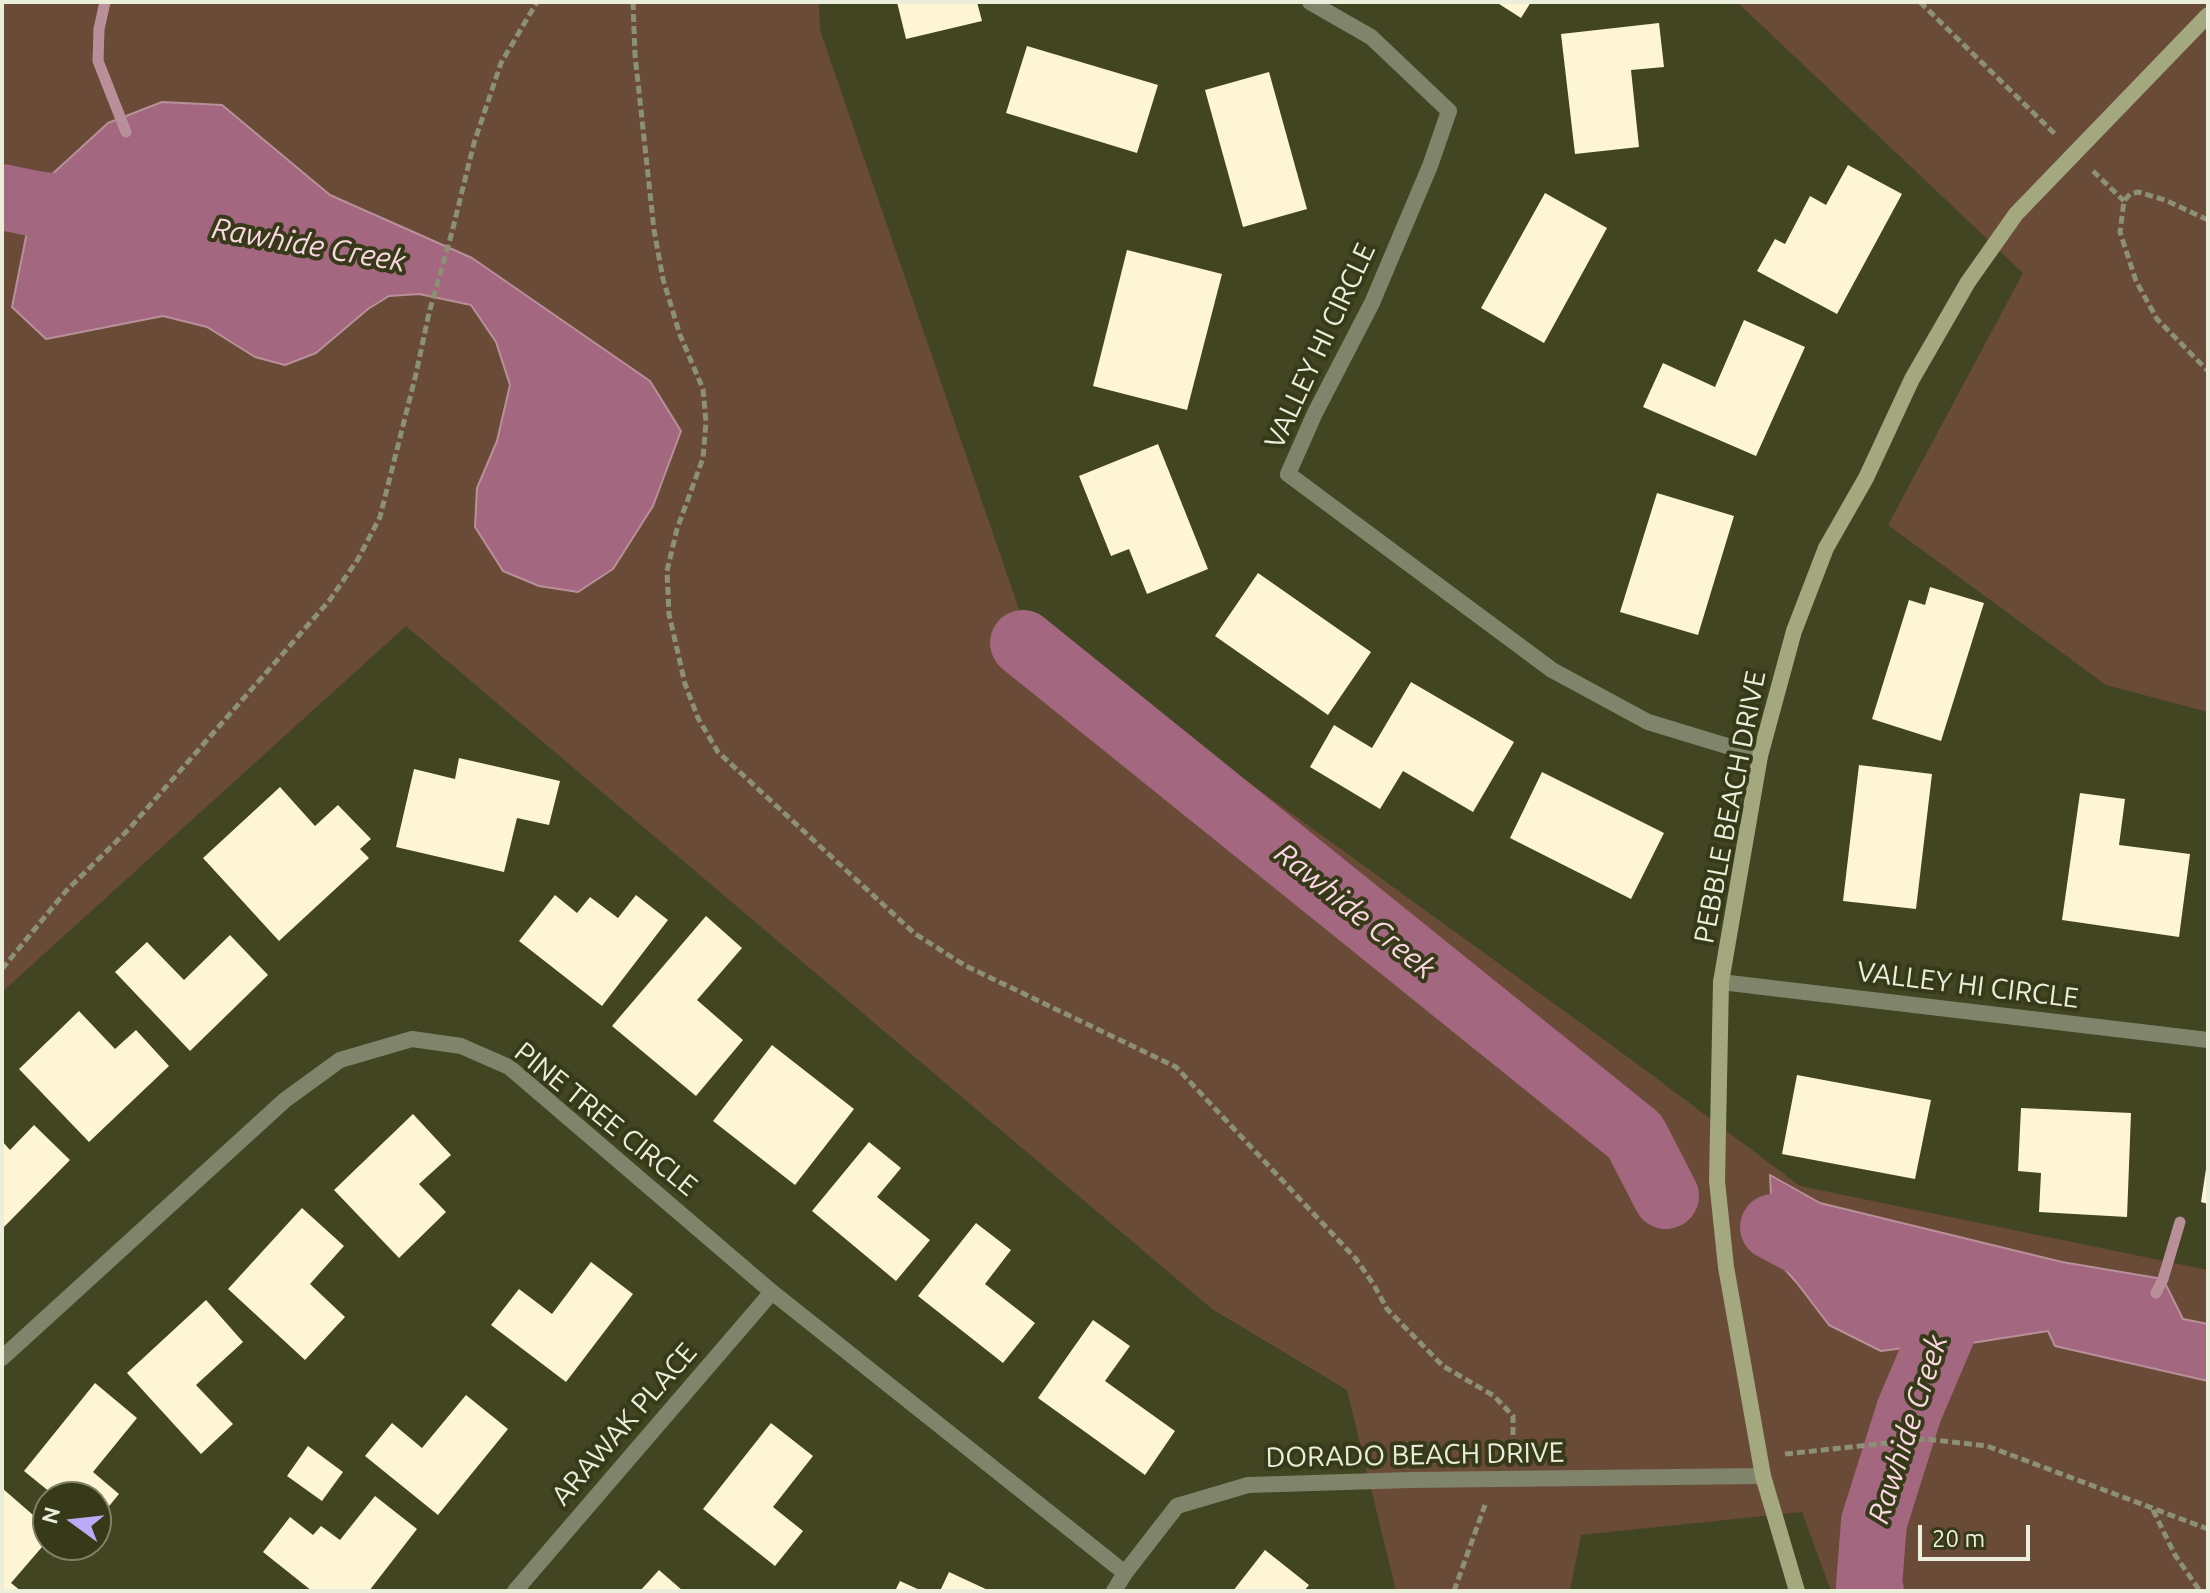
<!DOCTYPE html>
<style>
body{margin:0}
#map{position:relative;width:2210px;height:1593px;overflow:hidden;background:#414522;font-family:Ubuntu,sans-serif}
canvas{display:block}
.frame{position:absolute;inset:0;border:4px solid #ebeeda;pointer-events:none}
.north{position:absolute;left:32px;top:1481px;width:80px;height:80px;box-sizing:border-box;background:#373a18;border:2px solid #7f8266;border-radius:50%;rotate:285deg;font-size:22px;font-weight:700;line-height:32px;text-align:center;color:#ebeeda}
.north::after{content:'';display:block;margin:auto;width:28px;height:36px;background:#bbaaf6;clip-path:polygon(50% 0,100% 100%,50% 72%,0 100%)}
.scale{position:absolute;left:1918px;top:1525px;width:112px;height:36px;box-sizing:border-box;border:4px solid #ebeeda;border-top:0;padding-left:10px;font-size:24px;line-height:28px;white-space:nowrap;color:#ebeeda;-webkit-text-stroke:6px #373a18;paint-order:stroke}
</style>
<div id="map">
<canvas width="2210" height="1593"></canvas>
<div class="frame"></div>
<div class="north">N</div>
<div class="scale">20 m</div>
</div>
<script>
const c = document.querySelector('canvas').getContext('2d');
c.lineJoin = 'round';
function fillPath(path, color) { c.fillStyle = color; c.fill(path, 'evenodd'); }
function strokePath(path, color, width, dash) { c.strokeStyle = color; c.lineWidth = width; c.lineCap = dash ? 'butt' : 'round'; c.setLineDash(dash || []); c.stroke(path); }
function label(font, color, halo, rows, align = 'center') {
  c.font = font + ' Ubuntu,sans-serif'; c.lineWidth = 8; c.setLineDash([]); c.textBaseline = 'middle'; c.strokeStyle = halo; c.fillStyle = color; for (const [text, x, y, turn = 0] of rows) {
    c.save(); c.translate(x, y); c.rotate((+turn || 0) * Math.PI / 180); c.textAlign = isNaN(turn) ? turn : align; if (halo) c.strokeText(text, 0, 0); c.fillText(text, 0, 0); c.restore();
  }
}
const green = new Path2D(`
 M2,2H819L820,30L1022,618L1636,1063L1800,1186L2208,1270V1591H1831L1802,1512L1581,1535L1570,1591H1396L1347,1390L1212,1309L406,626L2,992Z
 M1737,2H2208V712L2106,685L1888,525L2023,273Z`);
const water = new Path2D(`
 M162,102L222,105L330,195L472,258L650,381L681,431L653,506L613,569L578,592L539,586L503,571L475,527L477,488L497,441L510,385L496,342L471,305L419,294L389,296L368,309L316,353L285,365L255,357L207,327L163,316L46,339L12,307L29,222L49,177L108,123Z
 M1770,1175L1820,1203L2062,1262L2163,1279L2183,1319L2208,1324V1381L2055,1346L2048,1331L1965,1344L1927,1345L1881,1351L1829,1325L1797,1283L1774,1257Z`);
const stream = new Path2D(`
 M105,2L99,29L98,61L126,132
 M2156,1293L2163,1279L2180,1222`);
const river = new Path2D(`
 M2,197L36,204L125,216
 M1023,643L1635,1136L1666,1196
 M1773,1227L1914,1301L1941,1310L1943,1331L1909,1411L1874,1522L1869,1586L1871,1591`);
const building = new Path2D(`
 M897,2H977L982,21L906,39Z
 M1496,2H1531L1521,18Z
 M1659,23L1664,67L1631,70L1639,147L1575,154L1561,34Z
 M1027,46L1158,85L1137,153L1006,113Z
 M1269,72L1307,209L1243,227L1205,90Z
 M1848,165L1902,194L1837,314L1757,271L1775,239L1785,244L1810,196L1826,205Z
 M1545,193L1607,228L1544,343L1481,308Z
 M1127,250L1222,274L1187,410L1093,386Z
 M1744,320L1805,347L1756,456L1643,407L1663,363L1715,387Z
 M1158,444L1208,569L1147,594L1129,549L1111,556L1079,476Z
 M1657,493L1734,516L1698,635L1620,612Z
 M1258,573L1371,652L1328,715L1215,636Z
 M1930,587L1984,603L1941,741L1872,719L1909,600L1925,605Z
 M1411,682L1514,742L1473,812L1403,771L1380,809L1310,767L1334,725L1372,748Z
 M459,758L560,781L549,825L517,818L504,872L396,847L414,769L455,779Z
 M1859,765L1932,774L1916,909L1843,901Z
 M1542,772L1664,833L1631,899L1510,838Z
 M280,787L315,826L338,805L371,839L360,849L369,858L279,941L203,858Z
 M2080,793L2125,799L2119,845L2190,854L2179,937L2062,920Z
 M555,895L577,913L590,897L618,918L636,895L668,920L602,1006L519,941Z
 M706,916L742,948L697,1000L743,1040L696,1096L612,1026Z
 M230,935L268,975L190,1051L115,972L147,942L184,980Z
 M79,1011L115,1049L136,1030L169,1066L89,1142L19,1069Z
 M772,1045L854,1109L795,1185L713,1121Z
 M1797,1075L1931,1100L1915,1179L1782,1154Z
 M2021,1108L2131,1113L2127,1217L2039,1212L2041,1173L2018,1171Z
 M413,1114L451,1155L419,1184L446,1212L399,1258L334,1190Z
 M34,1125L70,1160L2,1229V1141L10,1150Z
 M869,1142L901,1168L877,1197L930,1240L896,1281L812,1211Z
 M2206,1169H2208V1204L2201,1202Z
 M302,1208L344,1246L310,1284L345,1317L305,1360L228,1289Z
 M976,1223L1011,1250L985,1284L1035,1323L1003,1363L918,1296Z
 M591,1262L633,1294L566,1382L491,1325L519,1289L552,1314Z
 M206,1300L243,1342L196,1385L233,1424L201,1454L127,1373Z
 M1093,1320L1130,1346L1105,1381L1175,1431L1145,1475L1038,1398Z
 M95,1383L137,1418L93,1472L119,1494L96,1522V1497H56L24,1471Z
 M466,1395L508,1429L438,1515L365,1456L392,1423L422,1448Z
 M771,1423L813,1456L773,1507L803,1531L775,1566L703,1509Z
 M308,1446L343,1472L322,1501L287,1476Z
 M2,1488L48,1528V1540L11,1583L21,1591H2Z
 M375,1496L417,1529L369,1591H312L263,1552L290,1517L313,1535L321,1526L340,1540Z
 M1265,1550L1309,1585L1304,1591H1233Z
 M659,1570L683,1591H640Z
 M949,1572L990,1591H940Z
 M900,1581L922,1591H895Z`);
const path = new Path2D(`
 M633,2L635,55L654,230L663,279L680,335L703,389L706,422L703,458L677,529L667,571L669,614L685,684L698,718L718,752L914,933L964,965L1176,1067L1356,1259L1374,1285L1387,1309L1443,1366L1494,1396L1513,1416V1444L1508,1453
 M1920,2L2057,136
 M2093,171L2124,201
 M2208,220L2165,200L2138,192L2130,194L2124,201L2120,232L2136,281L2157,319L2208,371
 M2,969L66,891L129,829L329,601L358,559L380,517L416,374L429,313L452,232L474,143L501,63L537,2
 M1785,1454L1926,1439L1987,1446L2208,1529
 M2153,1510L2175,1555L2200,1591
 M1454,1591L1485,1505`);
const street = new Path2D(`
 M1310,2L1371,37L1449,111L1430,166L1372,303L1315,413L1288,474L1552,670L1648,722L1760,756
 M1721,982L2208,1040
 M2,1358L285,1100L340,1060L412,1039L461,1046L509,1067L772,1292L1125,1573
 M515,1591L772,1292
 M1114,1591L1125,1573L1177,1506L1248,1485L1410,1480L1763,1476`);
const secondary = new Path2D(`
 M1797,1591L1763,1476L1726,1267L1717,1181L1721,982L1760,756L1794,631L1826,548L1866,478L1912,379L1968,282L2016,214L2208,15`);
const streetNames = [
 ["VALLEY HI CIRCLE",1320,346,-65],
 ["PEBBLE BEACH DRIVE",1730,807,-79],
 ["VALLEY HI CIRCLE",1968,985,7],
 ["PINE TREE CIRCLE",606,1119,39],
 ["ARAWAK PLACE",624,1424,-49],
 ["DORADO BEACH DRIVE",1415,1455,-1]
];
const waterNames = [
 ["Rawhide Creek",309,245,10],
 ["Rawhide Creek",1355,911,39],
 ["Rawhide Creek",1908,1429,-72]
];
fillPath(green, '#694b37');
fillPath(water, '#a3677f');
strokePath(water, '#b9909a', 2);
strokePath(stream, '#b9909a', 11);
strokePath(river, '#a3677f', 66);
fillPath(building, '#fef5d5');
strokePath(path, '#8c9074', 5, [8, 4]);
strokePath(street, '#80846a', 16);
strokePath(secondary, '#a3a87f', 16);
label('28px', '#ebeeda', '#373a18', streetNames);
label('italic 30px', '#fbd6e3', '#373a18', waterNames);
</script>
